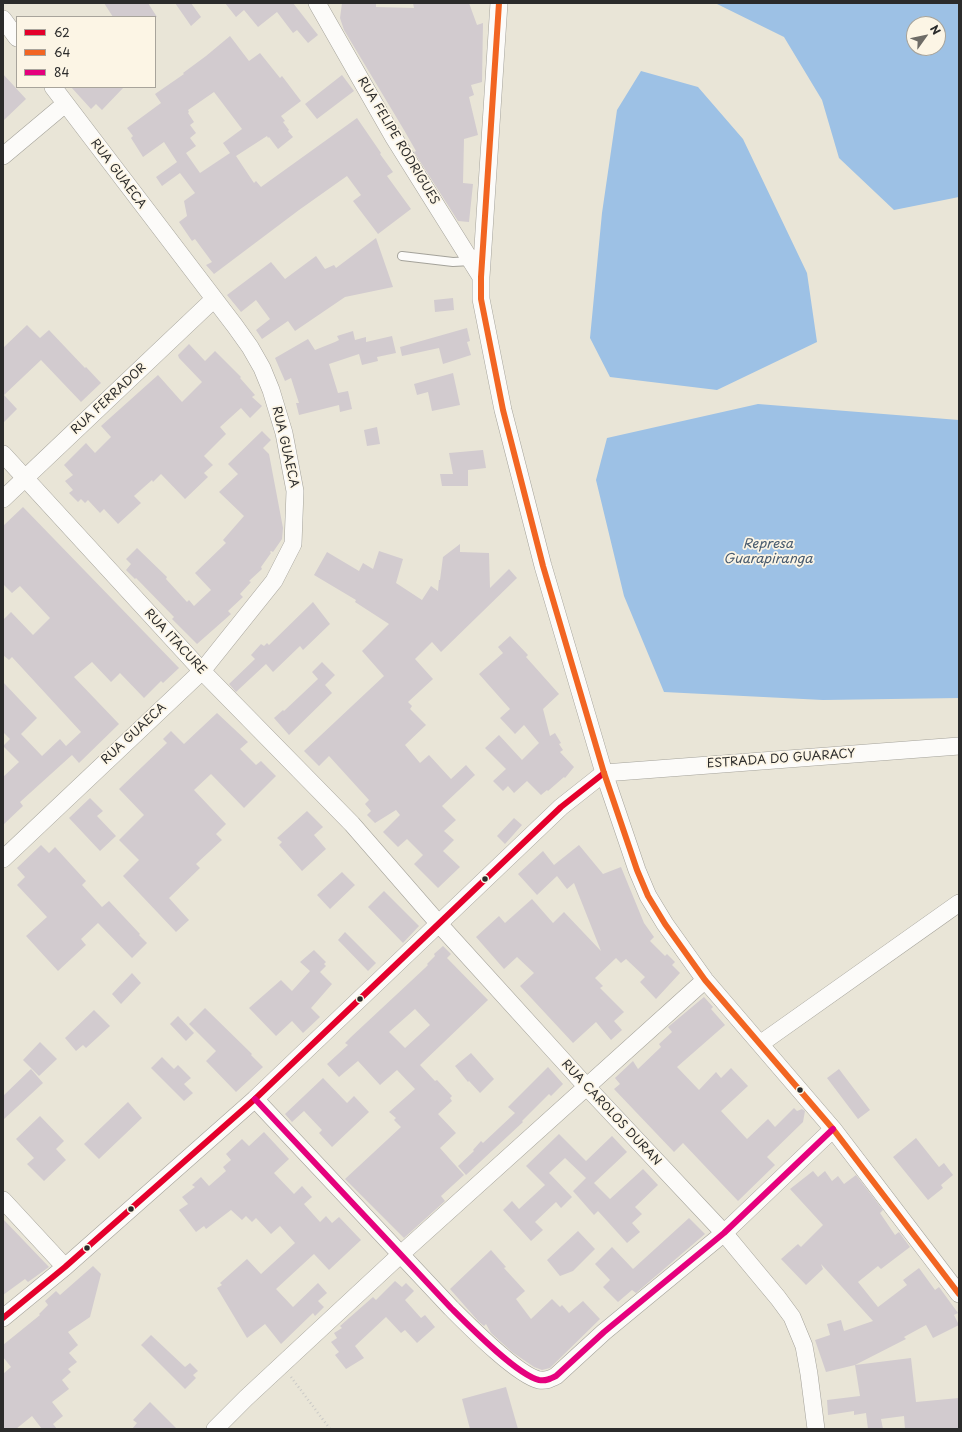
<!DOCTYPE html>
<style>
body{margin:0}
#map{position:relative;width:962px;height:1432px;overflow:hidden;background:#e9e5d7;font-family:"Playpen Sans",sans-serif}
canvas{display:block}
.frame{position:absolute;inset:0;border:4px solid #2b2b2b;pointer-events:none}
.legend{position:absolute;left:16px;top:16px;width:140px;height:72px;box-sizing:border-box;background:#fcf5e5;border:1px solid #a8a49b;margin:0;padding:5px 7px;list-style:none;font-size:12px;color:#2b2b2b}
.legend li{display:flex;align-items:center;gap:8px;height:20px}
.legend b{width:20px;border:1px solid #a8a49b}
.north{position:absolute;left:906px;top:16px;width:40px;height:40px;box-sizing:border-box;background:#fcf5e5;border:1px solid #a8a49b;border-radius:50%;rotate:57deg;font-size:11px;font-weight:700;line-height:16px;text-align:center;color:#2b2b2b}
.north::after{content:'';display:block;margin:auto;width:14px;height:18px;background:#6e6c67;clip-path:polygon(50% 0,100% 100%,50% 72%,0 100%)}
</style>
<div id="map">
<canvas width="962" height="1432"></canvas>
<div class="frame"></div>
<ul class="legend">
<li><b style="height:5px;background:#e4002b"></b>62</li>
<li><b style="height:5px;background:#f26522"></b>64</li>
<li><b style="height:5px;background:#e5007d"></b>84</li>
</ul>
<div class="north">N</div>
</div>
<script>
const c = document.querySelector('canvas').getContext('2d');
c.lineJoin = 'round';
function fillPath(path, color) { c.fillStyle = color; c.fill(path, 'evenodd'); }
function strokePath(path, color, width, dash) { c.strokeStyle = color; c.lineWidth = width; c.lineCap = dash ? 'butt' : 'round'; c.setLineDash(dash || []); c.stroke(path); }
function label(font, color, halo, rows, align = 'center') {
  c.font = font + ' "Playpen Sans",sans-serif'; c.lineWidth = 3.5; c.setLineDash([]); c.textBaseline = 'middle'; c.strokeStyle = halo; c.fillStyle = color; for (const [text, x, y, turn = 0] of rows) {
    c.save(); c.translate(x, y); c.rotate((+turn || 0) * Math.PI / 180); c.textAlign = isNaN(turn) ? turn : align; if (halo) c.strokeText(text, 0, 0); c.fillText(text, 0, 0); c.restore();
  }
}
const water = new Path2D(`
 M715,3H959V197L894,210L839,158L822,100L784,37ZM914,24H938V48H914Z
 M641,71L698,87L743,139L807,273L817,342L717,390L610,377L590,338L602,213L617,110Z
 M758,404L959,420V698L823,700L664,692L624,596L596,480L607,438Z`);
const building = new Path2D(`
 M104,3H148L157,17H113Z
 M175,3H191L201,17L191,26Z
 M225,3H293L318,35L308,43L297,30L293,33L277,12L258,27L244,10L236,17Z
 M342,3H376V7L414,8L413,3H469L477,25L483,23L482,82L471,85L474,95L469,97L478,135L464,139L463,183L473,184L469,222L458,221L414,152L416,151L404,130L344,30L340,18Z
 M230,36L249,61L260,53L280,78L282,76L301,101L281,116L285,121L283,122L289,130L288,131L293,137L278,149L269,137L268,138L267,136L236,156L254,183L256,181L261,187L357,118L381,153L380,154L393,172L387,176L411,209L378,234L353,201L361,195L347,176L299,210L214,274L206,265L212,262L195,239L192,241L179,222L187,216L184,201L195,193L180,173L162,186L156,177L177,162L164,142L143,157L131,138L133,136L127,128L161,103L155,94L184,74L183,73L206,56ZM214,92L242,129L223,143L230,153L200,173L186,153L196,146L190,138L196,133L190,125L194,122L188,113L189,112L188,110Z
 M3,74L26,99L3,121Z
 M342,75L354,91L317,119L305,104Z
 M71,87H124L102,110L96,104L91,109Z
 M376,238L393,287L345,297L295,331L288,321L262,339L256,330L270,319L256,300L241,312L227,295L271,262L285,279L316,256L325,269L334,265L336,268Z
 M453,298L454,310L435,312L434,300Z
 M27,325L40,338L49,330L85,368L86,367L101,383L81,402L41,360L4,395L17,409L3,423V348Z
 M467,328L470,341L467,342L471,355L443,364L439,348L402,356L400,347Z
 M353,331L355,340L366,337V342L392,336L396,353L377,357L378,361L362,365L359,354L329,364L338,393L348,391L352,409L340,412L339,405L299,415L296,403H299L291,378L285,381L275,358L308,339L315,350L335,342L339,340L337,336Z
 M189,344L205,361L215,351L241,377L240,378L255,395L252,397L262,406L250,418L241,408L220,427L226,434L204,456L213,465L204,473L208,477L185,499L161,474L153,482L152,480L134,496L141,503L118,524L104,509L100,513L88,500L85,503L81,499L78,502L69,493L73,490L65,481L73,475L64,465L86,443L95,453L111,437L101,426L158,375L182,402L202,382L179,358L178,355Z
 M453,373L460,405L432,411L428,392L417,395L414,384Z
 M377,427L380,444L367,446L364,430Z
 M262,431L271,440L263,448L269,454L283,528L282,539L273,552L271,551L270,552L271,553L261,567L262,569L249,581L251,582L240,594L243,597L228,611L231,614L197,644L172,619L174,617L136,578L135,579L126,570L131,564L126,559L137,548L167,577L166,579L187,602L189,600L194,606L211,590L195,573L226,543L223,540L244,516L219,492L238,474L228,464Z
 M483,450L486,468L468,470V486H442L440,474H453L449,453Z
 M23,507L179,668L163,683L161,681L144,698L120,673L111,682L92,662L74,677L119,724L79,763L72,755L20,802L23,806L3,825V777L19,762L3,746L10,739L3,732V682L37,718L21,734L42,756L60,739L66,746L81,732L12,657L9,660L3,655V620L11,612L33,635L50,618L20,586L12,593L3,584V526Z
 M460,544V552L489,553L490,588L509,569L517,578L441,652L432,642L415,659L433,679L408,702L412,706L410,709L426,725L405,745L420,763L429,755L451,779L466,765L475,775L442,806L456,820L444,831L454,840L443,851L460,867L438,888L414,864L423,855L407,839L398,847L383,832L400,815L396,810L375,823L367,815L371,811L365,804L369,800L329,756L319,766L304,751L384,676L362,651L389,624L355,602L356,600L314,575L327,552L359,571L363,563L373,569L379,551L403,559L396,583L422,600L431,586L438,591L439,580H440L443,557Z
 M313,602L330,624L303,650L300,646L273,672L266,664L236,692L229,684L255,659L251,655L261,644L264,646L267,643L269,645Z
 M510,636L528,655L526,657L559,694L543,709L550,736L555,733L561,743L559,744L563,750L560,752L574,767L565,778L564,777L548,791L547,790L541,795L527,781L514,793L508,786L503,791L493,781L506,769L485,748L499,735L522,760L539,743L524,725L515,734L500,718L510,709L479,674L503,653L498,647Z
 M322,662L335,675L325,685L332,693L289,735L274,718L283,710L284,711L318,679L312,672Z
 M217,713L248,742L240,749L256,765L261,761L276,776L244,808L211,774L194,790L226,824L216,834L222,840L196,864L200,868L169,898L189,920L176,932L123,876L139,860L119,840L144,815L119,789L167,743L163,739L171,731L184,744Z
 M90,798L103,811L97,816L116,836L100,851L69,818Z
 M307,811L323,827L314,835L326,849L302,871L279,845L282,842L277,838Z
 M514,818L522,825L505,844L497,836Z
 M41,845L49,853L55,847L86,881L82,885L102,907L109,901L140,934L139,935L147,943L132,958L98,923L81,939L86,945L58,971L26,936L47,917L17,885L25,877L17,868Z
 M579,845L603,874L621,867L644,923L654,937L650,941L665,956L667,954L675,962L672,965L680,973L656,999L640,982L645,977L626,959L621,963L616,958L595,978L603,986L600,988L624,1012L614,1021L622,1030L611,1040L596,1022L573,1043L520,986L534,973L517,957L504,969L476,937L499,916L505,923L532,899L553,923L564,912L601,951L574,883L567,889L557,876L537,895L518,874L543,851L554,865Z
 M342,872L355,885L330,909L317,895Z
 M384,891L419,926L403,943L368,907Z
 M345,932L376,963L368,971L338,940Z
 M443,946L451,954L447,958L488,1000L420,1065L435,1081L437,1080L452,1096L450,1098L452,1101L438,1114L456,1133L440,1148L464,1175L441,1196L445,1201L404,1238L345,1179L401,1127L394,1120L396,1118L389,1112L415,1089L397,1070L380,1085L358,1061L339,1077L327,1064L348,1045L345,1043L351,1037L425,968L428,965L427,964L435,956L434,954ZM415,1009L430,1025L405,1048L389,1032Z
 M314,950L326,962L324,964L326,966L320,972L332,984L311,1008L320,1017L303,1033L292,1021L276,1036L249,1008L281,980L292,991L310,971L300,962Z
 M132,973L141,983L121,1004L112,994Z
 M704,997L713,1007L711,1009L725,1025L677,1067L699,1090L716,1072L721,1078L731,1068L748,1086L721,1111L747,1139L768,1119L775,1127L794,1108L797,1111L802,1109L805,1111L803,1122L767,1157L775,1165L738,1201L683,1143L674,1152L614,1089L620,1084L615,1078L633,1061L638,1069L661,1047L659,1044L672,1032L668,1027Z
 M205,1008L252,1054L251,1055L263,1067L236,1092L206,1061L216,1051L189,1024Z
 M94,1010L110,1026L86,1048L83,1045L76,1051L65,1038Z
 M178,1016L194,1033L186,1041L170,1024Z
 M40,1042L57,1059L39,1076L23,1060Z
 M471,1053L494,1079L480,1093L469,1081L468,1082L455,1066Z
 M162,1057L174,1069L178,1065L191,1078L184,1084L193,1093L184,1101L151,1068Z
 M548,1067L563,1084L551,1096L549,1094L522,1121L523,1122L466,1175L458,1166L474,1151L473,1150L481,1141L483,1143L515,1113L508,1107Z
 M31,1069L43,1083L3,1120V1096Z
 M839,1069L870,1110L858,1119L827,1078Z
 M323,1078L347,1103L354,1096L369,1112L332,1147L319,1133L322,1130L304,1111L292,1122L285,1114Z
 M128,1102L142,1118L99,1159L84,1144Z
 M40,1116L64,1141L56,1149L66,1160L44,1181L27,1164L34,1158L16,1139Z
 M264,1132L289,1159L274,1173L294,1194L302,1186L312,1197L304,1204L320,1222L326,1216L332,1223L339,1217L361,1240L329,1270L314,1254L276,1289L293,1307L318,1283L327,1293L318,1301L324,1307L315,1316L313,1313L281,1344L265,1324L247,1338L217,1288L222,1285L220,1283L247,1259L261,1274L295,1243L280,1226L271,1234L256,1218L252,1222L246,1216L242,1220L231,1210L206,1229L204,1226L196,1232L179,1210L188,1204L182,1197L195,1187L192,1185L201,1177L209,1186L226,1171L223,1167L231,1160L226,1154L242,1139L249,1146Z
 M559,1134L586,1161L612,1136L627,1152L594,1183L610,1199L643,1169L658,1185L635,1207L642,1214L632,1223L640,1232L627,1243L598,1211L594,1215L573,1191L586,1178L565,1158L549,1173L572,1197L561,1208L556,1202L535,1222L543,1230L531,1241L503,1210L512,1201L519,1209L545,1185L526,1166Z
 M916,1138L939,1167L944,1163L953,1175L941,1185L943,1188L928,1200L893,1157Z
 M813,1171L818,1177L825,1171L832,1181L838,1176L844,1184L856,1175L883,1210L880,1213L895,1235L899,1232L910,1247L881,1269L878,1266L858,1282L878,1307L907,1285L903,1280L919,1268L935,1290L939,1287L958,1313L954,1315L959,1325L933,1338L926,1325L904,1337L906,1339L855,1365L911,1358L916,1402L959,1398V1429H905L904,1416L881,1419L883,1429H868L866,1413L854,1415V1411L828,1415L827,1400L860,1396L855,1365L826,1372L815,1340L830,1335L827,1324L841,1320L844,1331L873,1321L821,1264L823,1269L806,1285L781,1259L798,1244L801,1247L823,1225L790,1189Z
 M689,1218L705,1234L636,1293L632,1290L618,1302L603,1287L610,1280L595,1264L612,1247L633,1269Z
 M3,1219L49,1267L28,1282L25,1279L3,1295Z
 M578,1231L595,1249L573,1271L560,1276L547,1260Z
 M491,1250L506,1267L504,1268L525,1291L516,1299L531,1319L552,1299L560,1307L562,1305L569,1313L583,1301L600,1319L550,1368L542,1370L534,1367L512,1352L491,1333L486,1324L484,1326L479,1322L450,1289Z
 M93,1266L101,1274L90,1317L68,1332L78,1345L69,1353L77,1362L68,1369L71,1372L62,1380L69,1389L52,1402L63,1416L53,1424L57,1429H42L32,1416L16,1429H3V1374L11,1367L3,1357V1345L40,1315L39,1314L48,1305L45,1301L56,1291L60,1295Z
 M395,1281L402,1287L406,1283L414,1291L405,1300L421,1318L425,1315L435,1327L417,1343L405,1330L401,1333L386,1317L355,1346L364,1358L346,1369L335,1355L339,1352L331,1342L337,1338L334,1333L342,1328L340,1326L373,1297L376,1300Z
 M151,1335L185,1367L190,1363L198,1371L193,1375L196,1378L185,1389L141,1345Z
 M506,1387L518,1429H470L462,1399Z
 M150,1402L177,1429H132L137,1423L133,1420Z`);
const path = new Path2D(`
 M291,1377L330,1429`);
const lane = new Path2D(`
 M402,256L453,262L471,261`);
const street = new Path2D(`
 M317,3L394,138L481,277
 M499,3L481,277V299L503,410L543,566L604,773L637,870L648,896L665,924L705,980L833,1129L959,1294
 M3,19L17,38
 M3,156L65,104
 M3,454L202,671L352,824L439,924L586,1086L724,1233L778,1298L792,1317L804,1346L809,1374L816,1429
 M3,499L214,299
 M604,773L959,746
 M3,859L202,671L274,581L293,544L295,491L284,433L271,390L262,368L250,347L235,326L53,87
 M760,1044L959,903
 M255,1099L451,1308C468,1325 517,1375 539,1380C546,1381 550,1379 556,1376L604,1332L724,1233L833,1129
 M3,1200L65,1267
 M3,1318L65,1267L255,1099L561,807L604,773
 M215,1429L246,1398L401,1254L705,980`);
const bus1 = new Path2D(`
 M3,1318L65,1267L255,1099L561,807L604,773`);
const bus2 = new Path2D(`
 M499,3L481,277V299L503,410L543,566L604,773L637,870L648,896L665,924L705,980L833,1129L959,1294`);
const bus3 = new Path2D(`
 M255,1099L451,1308C468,1325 517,1375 539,1380C546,1381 550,1379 556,1376L604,1332L724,1233L833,1129`);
const markers = [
 [485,879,3.5,"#2b2b2b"],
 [360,999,3.5,"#2b2b2b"],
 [800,1090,3.5,"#2b2b2b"],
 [131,1209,3.5,"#2b2b2b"],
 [87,1248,3.5,"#2b2b2b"]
];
const streetNames = [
 ["RUA FELIPE RODRIGUES",398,141,59],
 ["RUA GUAECA",118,174,53],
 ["RUA FERRADOR",109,399,-43],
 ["RUA GUAECA",285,447,77],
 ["RUA ITACURE",175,642,47],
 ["RUA GUAECA",134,734,-43],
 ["ESTRADA DO GUARACY",781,759,-4],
 ["RUA CAROLOS DURAN",611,1113,47]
];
const waterNames = [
 ["Represa",768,544],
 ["Guarapiranga",768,559]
];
fillPath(water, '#9dc1e5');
fillPath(building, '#d2cbcf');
strokePath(lane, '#a4a29a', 10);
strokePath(street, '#a4a29a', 18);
strokePath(path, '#cac9c6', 2.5, [1, 3]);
strokePath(lane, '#fcfbf9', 8);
strokePath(street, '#fcfbf9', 17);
strokePath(bus1, '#e4002b', 6);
strokePath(bus2, '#f26522', 6);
strokePath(bus3, '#e5007d', 6);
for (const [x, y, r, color] of markers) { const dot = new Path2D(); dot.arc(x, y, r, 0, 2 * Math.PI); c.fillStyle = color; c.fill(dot); strokePath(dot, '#fcf5e5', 1.5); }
label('12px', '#2b2b2b', '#fcf5e5', streetNames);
label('italic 13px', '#475a6e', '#fcf5e5', waterNames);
</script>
